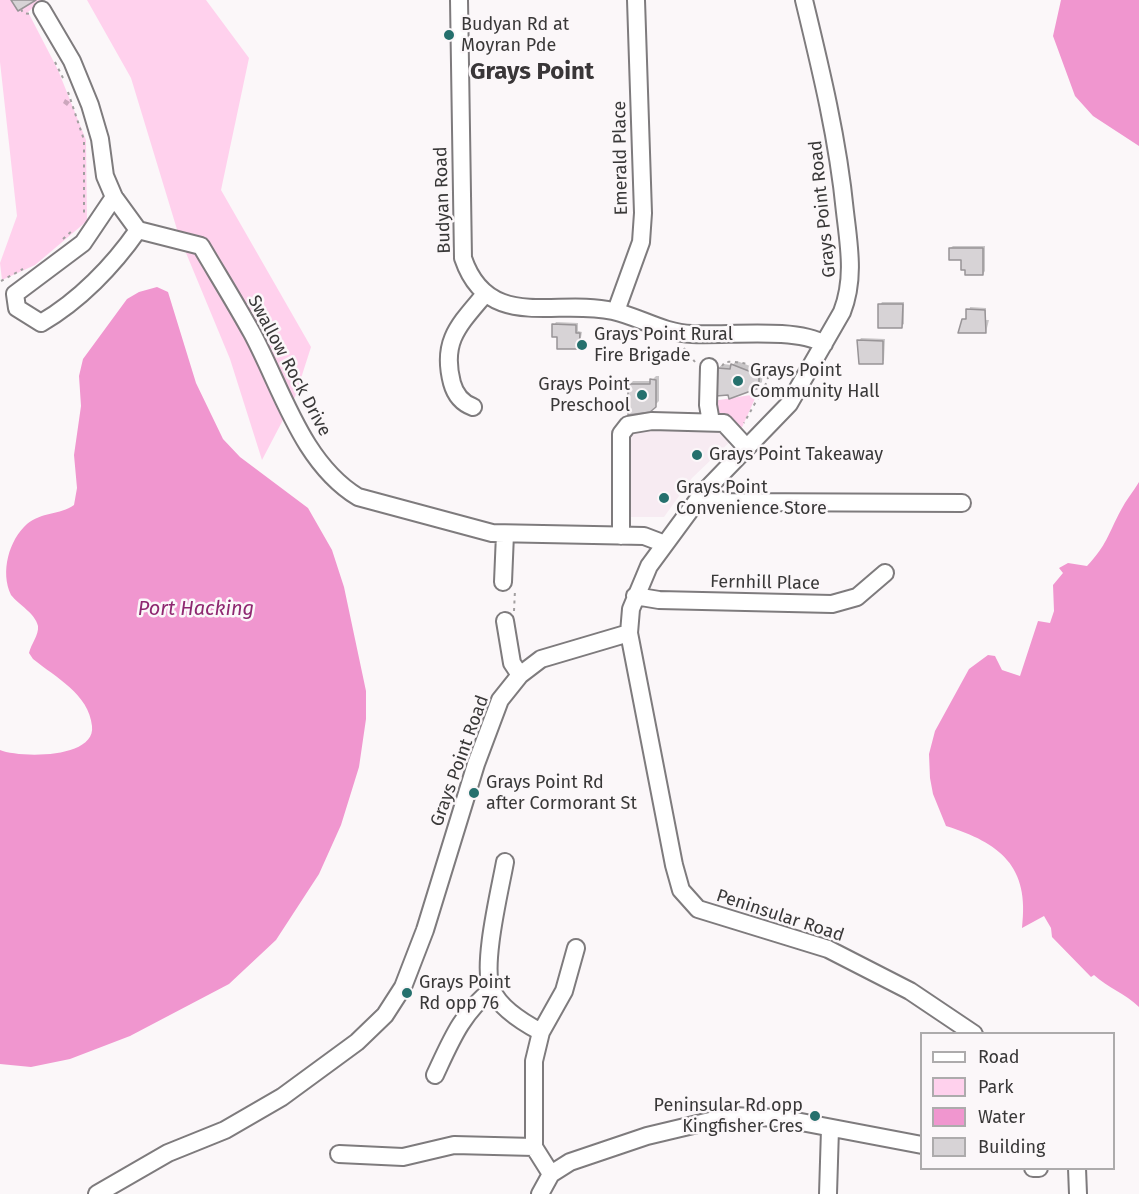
<!DOCTYPE html>
<style>
body{margin:0}
#map{position:relative;width:1139px;height:1194px;overflow:hidden;background:#fbf7f9;font-family:"Fira Sans",sans-serif}
canvas{display:block}
.legend{position:absolute;left:920px;top:1032px;width:195px;height:138px;box-sizing:border-box;background:#fbf7f9;border:2px solid #adabac;margin:0;padding:8px 10px;list-style:none;font-size:18px;color:#393838}
.legend li{display:flex;align-items:center;gap:12px;height:30px}
.legend b{width:30px;border:2px solid #adabac}
</style>
<div id="map">
<canvas width="1139" height="1194"></canvas>
<ul class="legend">
<li><b style="height:8px;background:#fff"></b>Road</li>
<li><b style="height:16px;background:#ffd1ed"></b>Park</li>
<li><b style="height:16px;background:#f096cf"></b>Water</li>
<li><b style="height:16px;background:#d7d3d6"></b>Building</li>
</ul>
</div>
<script>
const c = document.querySelector('canvas').getContext('2d');
c.lineJoin = 'round';
function fillPath(path, color) { c.fillStyle = color; c.fill(path, 'evenodd'); }
function strokePath(path, color, width, dash) { c.strokeStyle = color; c.lineWidth = width; c.lineCap = dash ? 'butt' : 'round'; c.setLineDash(dash || []); c.stroke(path); }
function label(font, color, halo, rows, align = 'center') {
  c.font = font + ' "Fira Sans",sans-serif'; c.lineWidth = 5; c.setLineDash([]); c.textBaseline = 'middle'; c.strokeStyle = halo; c.fillStyle = color; for (const [text, x, y, turn = 0] of rows) {
    c.save(); c.translate(x, y); c.rotate((+turn || 0) * Math.PI / 180); c.textAlign = isNaN(turn) ? turn : align; if (halo) c.strokeText(text, 0, 0); c.fillText(text, 0, 0); c.restore();
  }
}
const built = new Path2D(`
 M635,424L722,425L734,438L692,478L664,517H629L624,433Z`);
const green = new Path2D(`
 M0,0H42L28,12L58,70L86,140L87,221L35,265L2,280L0,263L17,216L0,62Z
 M87,0H206L249,58L221,190L311,347L295,397L262,460L230,359L179,236L131,78Z
 M757,394L740,432L714,412L713,401Z`);
const water = new Path2D(`
 M1061,0H1139V146L1093,116L1075,96L1053,36Z
 M157,287L168,292L196,383L223,439L240,457L308,508L332,550L344,587L366,691V719L359,767L341,825L319,874L276,940L229,984L130,1036L70,1059L31,1067L0,1064V750C19,758 96,759 92,726C89,694 55,677 33,659L29,653C31,644 39,635 38,626C35,613 19,605 11,595C0,572 9,540 27,524C41,512 60,515 74,505L77,488L74,455L81,406L79,376L83,359L127,299L139,292Z
 M1139,482V1007C1125,993 1108,988 1094,975L1091,977L1052,937L1051,928L1044,916L1022,928C1030,866 1000,843 946,826L933,794L930,778L929,754L935,731L969,669L988,655L995,656L1002,670L1020,676L1038,621L1050,623L1054,611L1053,585L1063,573L1059,568L1068,563L1087,566C1107,545 1108,534 1121,510C1126,500 1133,492 1139,482Z`);
const shadow = new Path2D(`
 M65,99L70,102L67,106L63,103Z
 M953,246H985V271L983,274L962,259L950,248Z
 M882,302H904V324L901,326L880,305Z
 M970,307L986,308V320H989L986,332L963,320L968,317Z
 M556,322L578,323V331L582,332L579,348L559,336L554,325Z
 M861,338L885,339L884,360L882,363L859,341Z
 M737,361L763,371L762,382L758,386L718,368L723,364L732,365Z
 M656,376H659V401L649,411L629,385L633,381H651Z`);
const building = new Path2D(`
 M11,0H36L18,11Z
 M949,248H983V275H965V270H961V260H949Z
 M878,304H903L902,328H878Z
 M966,309L985,310L986,333H958L962,319H966Z
 M552,324L576,325V333H580L579,349H557V337H552Z
 M857,340L883,341V364H859Z
 M731,364L759,375V388L729,399L728,395L716,396L717,368L730,369Z
 M650,379L656,380V407L650,412L628,415V384H650Z`);
const path = new Path2D(`
 M21,9L23,13L30,14
 M55,62L63,78
 M68,92L84,140V215
 M63,239L74,229
 M1,281L23,269
 M684,348L695,362
 M722,366L725,362C738,361 758,365 767,373L768,380L744,423
 M514,611L515,590`);
const minor = new Path2D(`
 M459,0L463,258C488,332 555,298 613,311C640,317 663,333 692,334C726,336 796,327 824,344
 M804,0C821,70 838,140 845,212C849,246 855,279 842,312L789,404L702,494L649,566L631,609L629,633L674,865L681,890L698,909L828,949L910,991L974,1034
 M42,10L72,61L90,105L100,139L105,176L114,197L138,230L201,246C218,275 236,304 252,333C282,389 302,463 358,497L492,533L644,536L665,544
 M114,197L83,243L15,294L17,308L41,323C79,301 113,266 138,230
 M616,311L641,242L643,213L636,0
 M709,367L708,405L711,422
 M473,407C462,403 455,394 452,383C441,341 459,325 485,294
 M702,494L726,502L962,503
 M621,536V434L628,425L652,421L724,423L747,448
 M503,582L505,534
 M635,596L659,600L832,604L857,597L885,573
 M505,621L512,663L520,675
 M505,862C500,890 481,967 492,990C500,1008 524,1023 541,1032
 M435,1075C450,1043 462,1012 492,990
 M339,1154L403,1157L454,1145L534,1147
 M1033,1168H1039
 M1077,1168L1078,1194
 M551,1174L534,1147V1061L541,1032L564,991L576,948
 M97,1194L168,1153L225,1130L282,1097L357,1042L385,1015L403,987L425,930L476,764L500,700L520,675L541,659L629,633
 M540,1194L551,1174L570,1162L647,1136L731,1116L780,1118L922,1145
 M828,1194L830,1129`);
const markers = [
 [449,35,6,"#25706d"],
 [582,345,6,"#25706d"],
 [738,381,6,"#25706d"],
 [642,395,6,"#25706d"],
 [697,455,6,"#25706d"],
 [664,498,6,"#25706d"],
 [474,793,6,"#25706d"],
 [407,993,6,"#25706d"],
 [815,1116,6,"#25706d"]
];
const poiNames = [
 ["Budyan Rd at",461,25],
 ["Moyran Pde",461,46],
 ["Grays Point Rural",594,335],
 ["Fire Brigade",594,356],
 ["Grays Point",750,371],
 ["Community Hall",750,392],
 ["Grays Point",630,385,"right"],
 ["Preschool",630,406,"right"],
 ["Grays Point Takeaway",709,455],
 ["Grays Point",676,488],
 ["Convenience Store",676,509],
 ["Grays Point Rd",486,783],
 ["after Cormorant St",486,804],
 ["Grays Point",419,983],
 ["Rd opp 76",419,1004],
 ["Peninsular Rd opp",803,1106,"right"],
 ["Kingfisher Cres",803,1127,"right"]
];
const streetNames = [
 ["Emerald Place",621,158,-91],
 ["Budyan Road",443,200,-92],
 ["Grays Point Road",823,209,-96],
 ["Swallow Rock Drive",289,366,62],
 ["Fernhill Place",765,583,1],
 ["Grays Point Road",460,761,-70],
 ["Peninsular Road",780,916,18]
];
const waterNames = [
 ["Port Hacking",196,609]
];
const districtNames = [
 ["Grays Point",532,72]
];
fillPath(built, '#f7ebf2');
fillPath(green, '#ffd1ed');
fillPath(water, '#f096cf');
fillPath(shadow, '#0003');
fillPath(building, '#d7d3d6');
strokePath(building, '#989497', 1.5);
strokePath(minor, '#7e7b7d', 20);
strokePath(path, '#a29fa0', 2, [3, 4.5]);
strokePath(minor, '#fff', 16);
for (const [x, y, r, color] of markers) { const dot = new Path2D(); dot.arc(x, y, r, 0, 2 * Math.PI); c.fillStyle = color; c.fill(dot); strokePath(dot, '#fbf7f9', 2); }
label('18px', '#393838', '#fbf7f9', poiNames, 'left');
label('18px', '#393838', '#fbf7f9', streetNames);
label('italic 20px', '#8e2770', '#fbf7f9', waterNames);
label('bold 24px', '#393638', '#fbf7f9', districtNames);
</script>
